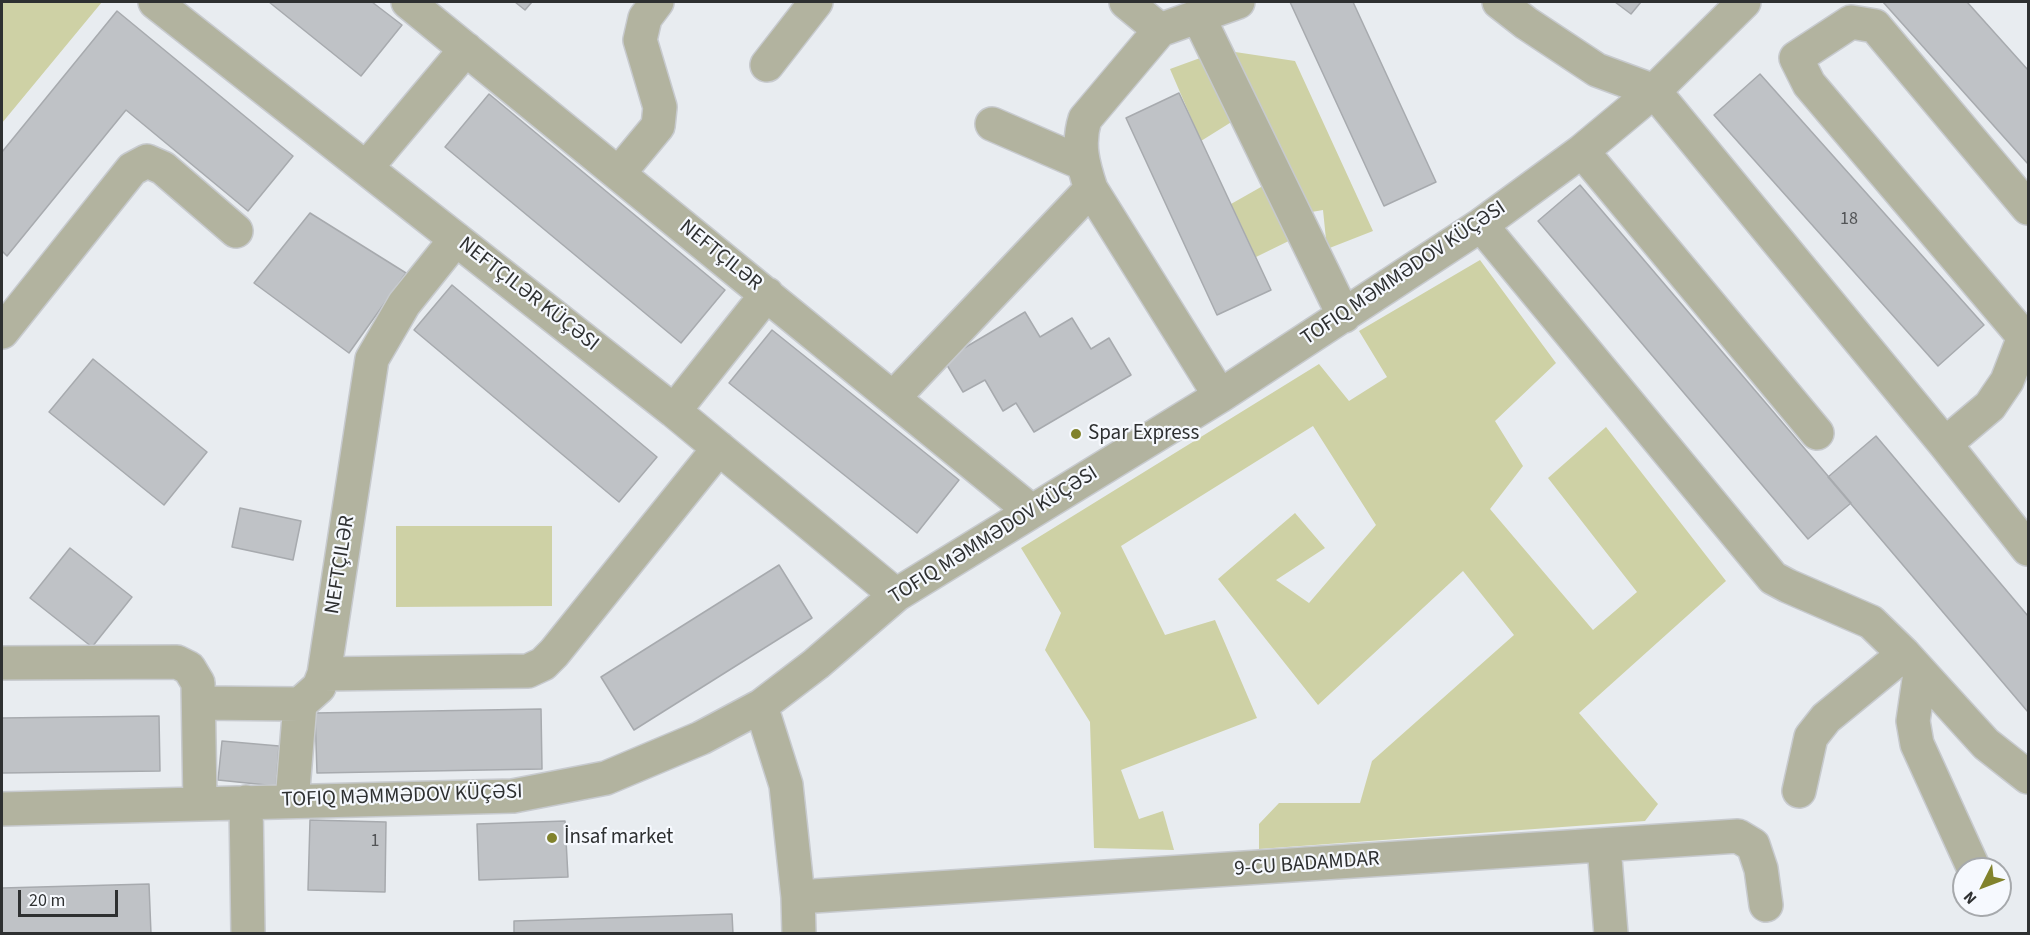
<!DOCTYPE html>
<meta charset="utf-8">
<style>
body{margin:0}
#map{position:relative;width:2030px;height:935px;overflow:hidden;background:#e8ecf0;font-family:"Source Sans 3",sans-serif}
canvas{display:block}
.frame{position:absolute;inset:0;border:3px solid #2e3031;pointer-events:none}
.north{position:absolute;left:1952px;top:857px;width:60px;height:60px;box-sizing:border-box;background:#f6f9fe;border:2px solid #a6a9ac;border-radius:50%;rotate:228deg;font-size:16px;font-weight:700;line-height:24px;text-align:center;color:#2e3031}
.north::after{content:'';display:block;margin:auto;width:21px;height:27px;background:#81822c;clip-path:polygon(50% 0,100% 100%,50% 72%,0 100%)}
.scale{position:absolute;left:18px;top:890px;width:100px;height:27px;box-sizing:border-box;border:3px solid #2e3031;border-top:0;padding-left:8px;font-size:18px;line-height:21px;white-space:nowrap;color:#2e3031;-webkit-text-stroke:4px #f6f9fe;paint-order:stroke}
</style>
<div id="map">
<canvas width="2030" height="935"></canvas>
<div class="frame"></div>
<div class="north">N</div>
<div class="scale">20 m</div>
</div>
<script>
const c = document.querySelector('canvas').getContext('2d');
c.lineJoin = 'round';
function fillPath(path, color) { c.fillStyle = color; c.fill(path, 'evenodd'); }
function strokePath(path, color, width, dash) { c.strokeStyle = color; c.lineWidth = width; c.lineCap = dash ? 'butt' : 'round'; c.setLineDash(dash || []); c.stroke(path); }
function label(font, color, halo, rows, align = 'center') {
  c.font = font + ' "Source Sans 3",sans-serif'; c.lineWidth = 4.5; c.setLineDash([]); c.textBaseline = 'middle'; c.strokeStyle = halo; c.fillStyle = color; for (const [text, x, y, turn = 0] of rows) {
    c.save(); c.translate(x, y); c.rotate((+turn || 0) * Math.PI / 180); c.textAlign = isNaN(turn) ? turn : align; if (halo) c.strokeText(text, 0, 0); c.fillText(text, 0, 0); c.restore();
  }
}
const green = new Path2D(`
 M2,2H102L2,123Z
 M1222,50L1295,61L1373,231L1327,249L1323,210L1300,214L1303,234L1256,257L1231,204L1268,183L1233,121L1201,141L1170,69Z
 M1480,260L1556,363L1495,421L1523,466L1490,509L1593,630L1637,592L1548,478L1606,427L1726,581L1579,713L1658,804L1645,821L1259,849V824L1279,803H1360L1372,761L1514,635L1463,571L1318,705L1218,579L1295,513L1325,548L1276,580L1309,603L1376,525L1313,426L1121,546L1165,635L1215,620L1257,718L1121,770L1139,819L1163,811L1174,850L1094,848L1090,722L1045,650L1061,613L1021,548L1319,364L1349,401L1387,377L1359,331Z
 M396,526H552V606L396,607Z`);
const building = new Path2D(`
 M269,2H372L402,25L361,76Z
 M515,2H532L525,10Z
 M1290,2H1353L1436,182L1384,206Z
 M1615,2H1641L1631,14Z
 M1883,2H1967L2028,70V164Z
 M117,11L293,156L248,211L126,110L7,256L2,251V152Z
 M1760,74L1984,325L1938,366L1714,115Z
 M1179,93L1271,290L1217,315L1126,118Z
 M489,94L725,290L681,343L445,147Z
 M1580,185L1851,503L1808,539L1538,221Z
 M310,213L406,273L349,353L254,283Z
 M452,285L657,457L619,502L414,330Z
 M1025,312L1040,337L1072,318L1091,349L1109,338L1131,375L1034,432L1016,403L1003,411L985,380L963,392L944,360Z
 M772,330L959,480L917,533L729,383Z
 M93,359L207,452L164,505L49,412Z
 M1876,436L2028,616V712L1828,477Z
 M240,508L301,521L293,560L232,547Z
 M70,548L132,597L92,647L30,598Z
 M779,565L812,618L634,730L601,677Z
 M541,709L542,769L317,773L315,713Z
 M159,716L160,771L2,773V718Z
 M222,741L279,746L276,786L218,780Z
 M310,820L386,822L385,892L308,890Z
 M565,821L568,877L479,880L477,824Z
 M149,884L151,934H2V888Z
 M732,914L733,934H514V921Z`);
const minor = new Path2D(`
 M155,2L674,411L896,595
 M408,2L1031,511
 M1126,2L1160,30
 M1499,2L1526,23L1597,70L1654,91L1945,444L2028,549
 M1198,16L1344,316
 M767,65L816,2
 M992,124L1082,163
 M1582,151L1817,433
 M366,168L466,49
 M619,173L658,126L660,107L640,40L645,18L657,2
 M1091,189L1220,396
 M1481,225L1773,578L1788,586L1871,622L1904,654L1986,744L2028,777
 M2,332L132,169L147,161L163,168L236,231
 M2024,337L1809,84L1796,58L1851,22L1875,26L2028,208
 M894,397L1091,189C1083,165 1077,144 1085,119L1160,30L1238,2
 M674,411L767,294
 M1945,444L1990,406L2007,381L2024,337L2028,332
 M2,663L177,662L189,668L198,683L200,803
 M1920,673L1913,721L1917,744L1974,869
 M324,674L528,671L543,664L554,653L719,448
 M199,703L300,704
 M761,706L786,785L798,897L799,934
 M1799,791L1811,737L1826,718L1904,654
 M292,801L300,704L319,687L324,674L372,359L404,304L456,239
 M246,802L248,934
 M2,809L513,796L606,778L701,738L761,706L816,664L896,595L1220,396L1481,225L1582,151L1654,91L1744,2
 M1604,846L1611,934
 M798,897L1738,836L1753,845L1761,869L1766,905`);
const markers = [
 [1076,434,6,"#81822c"],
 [552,838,6,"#81822c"]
];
const numberNames = [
 ["18",1849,220],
 ["1",375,842]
];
const streetNames = [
 ["NEFTÇILƏR",720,256,39],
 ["TOFIQ MƏMMƏDOV KÜÇƏSI",1404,274,-34],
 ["NEFTÇILƏR KÜÇƏSI",528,295,38],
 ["TOFIQ MƏMMƏDOV KÜÇƏSI",994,536,-32],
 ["NEFTÇILƏR",341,565,-81],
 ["TOFIQ MƏMMƏDOV KÜÇƏSI",402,797,-2],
 ["9-CU BADAMDAR",1307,865,-4]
];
const poiNames = [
 ["Spar Express",1088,434],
 ["İnsaf market",564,838]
];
fillPath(green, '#ced1a5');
fillPath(building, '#bfc2c6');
strokePath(building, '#a7aaae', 1.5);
strokePath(minor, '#c7cace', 36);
strokePath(minor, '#b2b39f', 33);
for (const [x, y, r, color] of markers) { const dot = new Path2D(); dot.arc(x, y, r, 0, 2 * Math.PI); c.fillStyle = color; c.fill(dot); strokePath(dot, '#f6f9fe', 2); }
label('18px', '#525456', null, numberNames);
label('21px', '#2e3031', '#f6f9fe', streetNames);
label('21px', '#2e3031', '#f6f9fe', poiNames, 'left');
</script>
